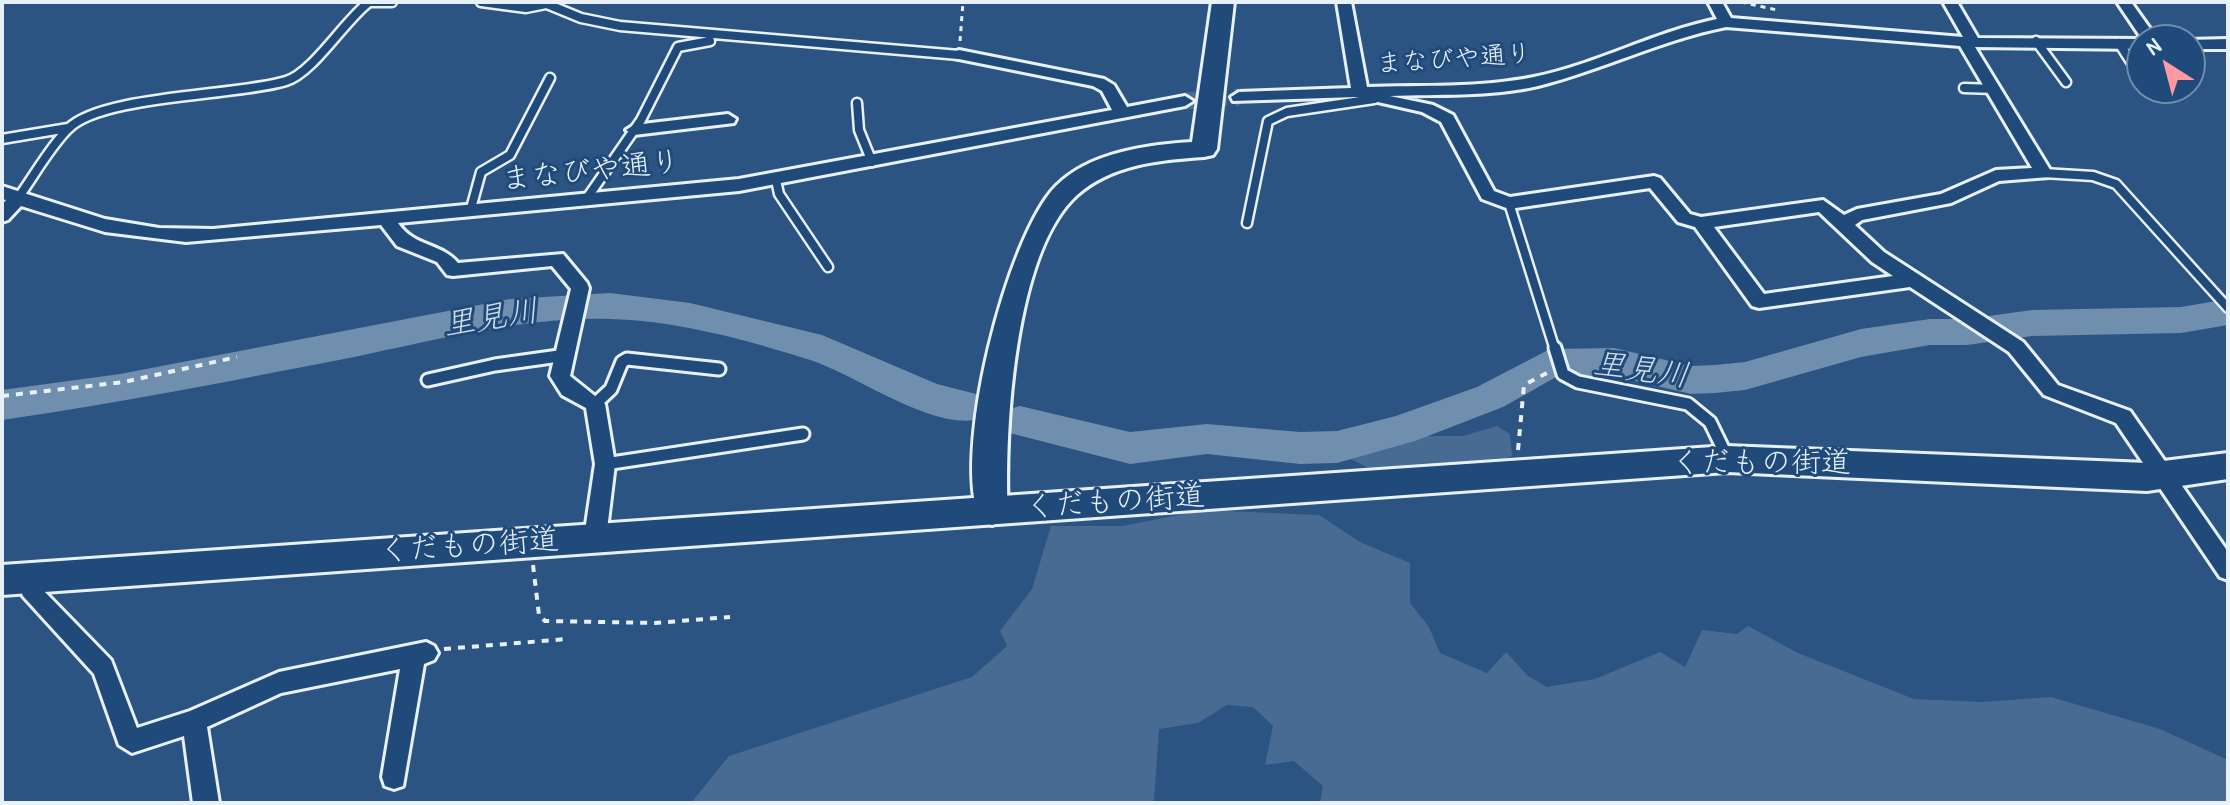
<!DOCTYPE html>
<meta charset="utf-8">
<style>
body{margin:0}
#map{position:relative;width:2230px;height:805px;overflow:hidden;background:#2b5482;font-family:"Patrick Hand",sans-serif}
canvas{display:block}
.frame{position:absolute;inset:0;border:4px solid #e8f1f8;pointer-events:none}
.north{position:absolute;left:2126px;top:24px;width:80px;height:80px;box-sizing:border-box;background:#1f4a7a;border:2px solid #6f8dac;border-radius:50%;rotate:324deg;font-size:22px;font-weight:700;line-height:32px;text-align:center;color:#e8f1f8}
.north::after{content:'';display:block;margin:auto;width:28px;height:36px;background:#ff9aa2;clip-path:polygon(50% 0,100% 100%,50% 72%,0 100%)}
</style>
<div id="map">
<canvas width="2230" height="805"></canvas>
<div class="frame"></div>
<div class="north">N</div>
</div>
<script>
const c = document.querySelector('canvas').getContext('2d');
c.lineJoin = 'round';
function fillPath(path, color) { c.fillStyle = color; c.fill(path, 'evenodd'); }
function strokePath(path, color, width, dash) { c.strokeStyle = color; c.lineWidth = width; c.lineCap = dash ? 'butt' : 'round'; c.setLineDash(dash || []); c.stroke(path); }
function label(font, color, halo, rows, align = 'center') {
  c.font = font + ' "Patrick Hand","Klee One",sans-serif'; c.lineWidth = 6; c.setLineDash([]); c.textBaseline = 'middle'; c.strokeStyle = halo; c.fillStyle = color; for (const [text, x, y, turn = 0] of rows) {
    c.save(); c.translate(x, y); c.rotate((+turn || 0) * Math.PI / 180); c.textAlign = isNaN(turn) ? turn : align; if (halo) c.strokeText(text, 0, 0); c.fillText(text, 0, 0); c.restore();
  }
}
const green = new Path2D(`
 M1497,426L1510,434L1512,456L1491,464L1368,468L1349,458L1348,449L1392,436H1463Z
 M1203,510L1319,515L1360,542L1410,563V603L1429,627L1440,653L1487,673L1506,652L1528,676L1547,687L1595,679L1660,652L1685,667L1702,630L1737,634L1748,626L1798,653L1914,699L1982,702L2051,697L2160,729L2228,760V803H1320L1323,786L1294,761L1265,765L1273,726L1253,707L1227,705L1198,723L1159,729L1154,800L1150,803H691L729,756L972,677L1007,646L1000,631L1032,589L1051,526H1123Z`);
const river = new Path2D(`
 M610,293L690,303L822,335L937,384L984,396L990,407L984,418C935,434 858,375 810,360C747,340 675,320 609,319C524,317 441,339 359,356C240,379 122,403 2,420V390L120,374L510,299Z
 M2228,299V325L2181,333L2032,336L1967,345H1930L1861,357L1745,390L1715,393L1691,394L1614,376L1556,377L1503,407L1415,441L1337,463L1300,464L1207,454L1130,464L1006,432L1001,421L1006,410L1020,406L1130,432L1207,424L1300,432L1337,431L1396,416L1477,387L1550,349L1614,348L1691,366L1715,365L1745,362L1861,329L1930,319H1967L2032,310L2181,307Z`);
const minorTunnel = new Path2D(`
 M1185,101L1239,97`);
const pathFar1 = new Path2D(`
 M1741,2L1777,10
 M960,41L963,2`);
const path = new Path2D(`
 M2,396L124,382L237,357
 M1518,450L1524,385L1547,373
 M533,565L539,615L545,621L655,623L730,617
 M444,649L567,639`);
const serviceFar1 = new Path2D(`
 M372,2H392
 M481,2L526,8L546,4
 M542,2L581,18L620,26L959,55
 M2036,41L2066,82
 M2119,43L2142,79
 M1964,88L1995,89
 M2151,88L2158,96
 M857,103L859,130L872,162
 M2,139L68,128
 M2043,173L2093,176L2116,184L2228,308
 M776,180L779,194L828,267
 M18,198C34,176 49,148 68,129C100,95 238,96 286,81C313,73 344,21 369,2
 M585,201L641,120L678,47L710,41
 M1509,203L1555,350
 M470,212L481,172L510,155L550,78
 M1247,223L1268,121L1287,112L1374,99`);
const service = new Path2D(`
 M1555,348L1563,374L1578,382L1688,404L1710,422L1727,457
 M428,380L495,365L566,355
 M595,404L611,389L622,362L627,359L719,369
 M605,464L803,434`);
const minor = new Path2D(`
 M1337,2H1351L1367,87C1422,85 1480,88 1534,77C1597,64 1654,32 1717,19L1708,2H1722L1731,18L1963,37L1943,2H1957L1978,38L2142,39L2117,2H2131L2158,40H2142V49L1975,47L2052,173L2049,177L1999,181L1951,203L1862,220L1855,225L1884,252L2023,342L2058,385L2130,411L2228,552V580L2220,577L2116,423L2044,395L2009,352L1910,287L1759,308L1752,306L1695,227L1678,222L1650,188L1509,209L1482,199L1441,122L1422,112L1356,97L1233,101L1231,97L1239,92L1351,88ZM1726,27L1960,46L2032,168L1996,170L1941,194L1857,209L1844,215L1823,200L1701,217L1690,214L1660,178L1654,176L1510,197L1494,191L1453,115L1433,105L1390,96C1438,94 1490,97 1538,86C1602,70 1661,40 1726,27ZM1819,212L1872,262L1893,276L1764,294L1714,227Z
 M2228,39V49H2190L2188,40Z
 M959,50L1104,79L1114,85L1127,107L1185,96L1193,101L1185,106L739,191L398,223C414,247 442,243 458,263L563,254L587,283L589,288L570,376L605,404L615,464L606,538L603,545L595,547L587,545L584,538L595,464L586,408L562,395L550,376L571,289L552,266L453,276L447,275L437,262L397,246L381,225L186,242L105,232L21,206L8,220L2,222V205L6,200L2,199V186L105,219L159,228L213,229L739,179L1112,110L1102,91L1093,86L954,58V52Z
 M728,114L736,119L734,123L634,135L626,130L634,125Z
 M33,567L41,570L44,577L43,590L111,660L137,728L190,711L279,672L426,642L434,646L438,653L434,660L424,664L403,786L394,789L385,786L382,777L400,669L281,693L207,727L219,803H193L184,736L132,753L119,745L94,674L23,596C19,587 21,579 25,570Z`);
const primary = new Path2D(`
 M1212,2H1234L1217,149L1213,155L1204,157C1160,160 1112,164 1077,195C1014,252 1004,432 1008,512L1003,521L992,525L981,521C950,460 1007,235 1056,186C1090,152 1147,145 1192,142Z`);
const trunk = new Path2D(`
 M1727,446L2147,463L2228,453V479L2147,491L1727,472L2,595V565Z`);
const farStreetnames = [
 ["まなびや通り",1454,60,-4]
];
const streetNames = [
 ["まなびや通り",591,172,-6],
 ["くだもの街道",1761,464],
 ["くだもの街道",1115,503,-4],
 ["くだもの街道",469,547,-4]
];
const waterNames = [
 ["里見川",491,319,-9],
 ["里見川",1641,371,8]
];
fillPath(green, '#476b93');
fillPath(river, '#708ead');
strokePath(minorTunnel, '#476c94', 17, [17, 8]);
strokePath(serviceFar1, '#e8f1f8', 13);
strokePath(service, '#e8f1f8', 17);
strokePath(minor, '#e8f1f8', 6);
strokePath(primary, '#e8f1f8', 6);
strokePath(trunk, '#e8f1f8', 6);
strokePath(pathFar1, '#e8f1f8', 3, [5, 5]);
strokePath(path, '#e8f1f8', 4, [7, 7]);
strokePath(serviceFar1, '#1f4a7a', 8);
strokePath(service, '#1f4a7a', 11);
fillPath(minor, '#1f4a7a');
fillPath(primary, '#1f4a7a');
fillPath(trunk, '#1f4a7a');
label('26px', '#e8f1f8', '#1f4a7a', farStreetnames);
label('30px', '#e8f1f8', '#1f4a7a', streetNames);
label('italic 32px', '#d0dde9', '#1f4a7a', waterNames);
</script>
